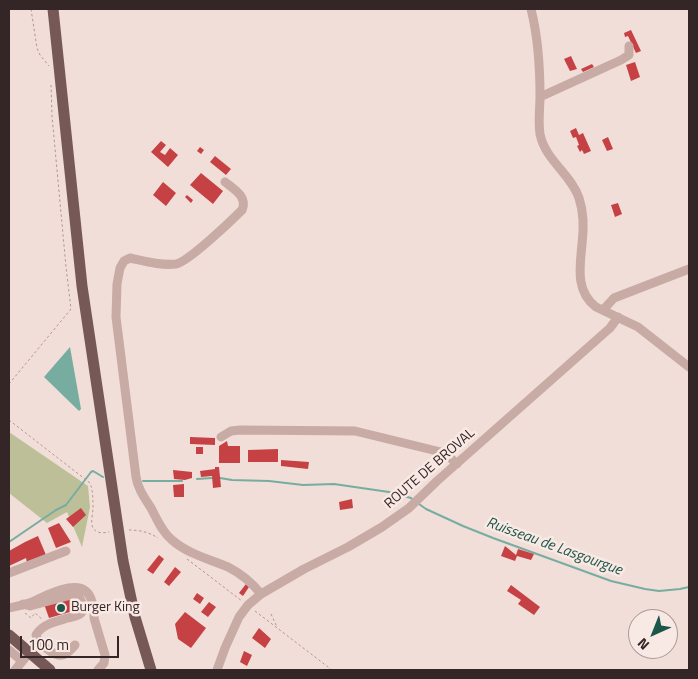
<!DOCTYPE html>
<style>
body{margin:0}
#map{position:relative;width:698px;height:679px;overflow:hidden;background:#f1ded8;font-family:"Titillium Web",sans-serif}
canvas{display:block}
.frame{position:absolute;inset:0;border:10px solid #342626;pointer-events:none}
.north{position:absolute;left:628px;top:609px;width:50px;height:50px;box-sizing:border-box;background:#f9e9e4;border:1px solid #aa9b98;border-radius:50%;rotate:224deg;font-size:14px;font-weight:700;line-height:20px;text-align:center;color:#342626}
.north::after{content:'';display:block;margin:auto;width:18px;height:22px;background:#1c5549;clip-path:polygon(50% 0,100% 100%,50% 72%,0 100%)}
.scale{position:absolute;left:20px;top:636px;width:99px;height:22px;box-sizing:border-box;border:2px solid #342626;border-top:0;padding-left:6px;font-size:15px;line-height:18px;white-space:nowrap;color:#342626;-webkit-text-stroke:4px #f9e9e4;paint-order:stroke}
</style>
<div id="map">
<canvas width="698" height="679"></canvas>
<div class="frame"></div>
<div class="north">N</div>
<div class="scale">100 m</div>
</div>
<script>
const c = document.querySelector('canvas').getContext('2d');
c.lineJoin = 'round';
function fillPath(path, color) { c.fillStyle = color; c.fill(path, 'evenodd'); }
function strokePath(path, color, width, dash) { c.strokeStyle = color; c.lineWidth = width; c.lineCap = dash ? 'butt' : 'round'; c.setLineDash(dash || []); c.stroke(path); }
function label(font, color, halo, rows, align = 'center') {
  c.font = font + ' "Titillium Web",sans-serif'; c.lineWidth = 5; c.setLineDash([]); c.textBaseline = 'middle'; c.strokeStyle = halo; c.fillStyle = color; for (const [text, x, y, turn = 0] of rows) {
    c.save(); c.translate(x, y); c.rotate((+turn || 0) * Math.PI / 180); c.textAlign = isNaN(turn) ? turn : align; if (halo) c.strokeText(text, 0, 0); c.fillText(text, 0, 0); c.restore();
  }
}
const green = new Path2D(`
 M9,432L88,486L90,507L82,547L67,512L47,523L9,493Z`);
const water = new Path2D(`
 M70,347L81,409L79,411L44,377Z`);
const stream = new Path2D(`
 M220,478L232,480L269,481L303,485L334,484L389,492L411,498L413,500
 M197,479L212,478
 M143,481H182
 M419,504L426,509L463,526L493,538L611,581L645,589L659,591L680,589L689,587
 M9,542L56,510L66,505L91,472L93,471L103,477`);
const building = new Path2D(`
 M631,30L641,51L636,53L628,36L625,37L624,33Z
 M571,56L577,69L570,71L564,59Z
 M635,62L640,77L631,81L626,65Z
 M592,64L594,67L583,72L581,69Z
 M576,128L579,135L583,133L591,151L584,154L582,150L580,152L577,146L579,145L576,137L573,138L570,131Z
 M608,137L613,149L607,151L602,140Z
 M161,141L166,145L160,152L165,155L170,148L178,155L168,167L151,152Z
 M200,147L204,150L201,154L197,151Z
 M215,156L231,169L226,175L210,162Z
 M201,173L223,191L213,204L190,185Z
 M163,182L176,193L166,206L153,195Z
 M187,195L193,200L191,203L185,197Z
 M618,203L622,214L615,217L611,205Z
 M190,437L215,438V445L190,444Z
 M227,441L228,446H240V463H219V446Z
 M196,447H203V454H196Z
 M278,449V462H248V450Z
 M281,460L309,462L308,469L281,466Z
 M215,467H219L221,487L213,488L212,476L201,477L200,471L215,469Z
 M173,470L192,472V478L185,480L174,479Z
 M184,484V497H174L173,485Z
 M352,499L353,508L340,510L339,502Z
 M81,508L86,515L73,527L66,519Z
 M59,523L71,542L56,548L48,528Z
 M38,536L46,555L27,563L26,558L9,566V551L25,542Z
 M505,546L516,555L518,549L534,554L531,560L517,556L515,561L501,556Z
 M159,555L164,559L153,574L147,570Z
 M175,567L181,572L169,586L164,582Z
 M246,584L249,587L243,596L239,593Z
 M511,585L540,607L534,615L518,604L521,600L507,591Z
 M197,593L204,598L200,604L193,599Z
 M76,598L78,605H76L77,610L49,618L44,604Z
 M209,602L216,607L208,617L201,612Z
 M185,612L206,628L191,648L178,639L175,624Z
 M259,628L271,639L265,648L252,638Z
 M244,651L252,655L247,666L240,662Z`);
const path = new Path2D(`
 M31,9L37,48L40,55L49,66
 M9,384L71,309L66,267L52,116L51,85
 M9,420L90,483C93,491 93,499 93,508C93,514 90,523 93,528C97,534 103,533 109,532
 M129,530C139,530 149,532 158,538
 M187,559L242,601
 M255,611L332,670
 M25,613L31,618L35,613L43,620
 M271,614L277,627`);
const minor = new Path2D(`
 M531,9C538,37 540,66 540,96C540,108 538,121 540,134C545,160 571,174 579,198C584,213 584,228 582,244C580,266 575,291 596,307L638,327L689,367
 M540,97L621,60L629,55V46
 M225,182C234,189 248,197 242,210C231,221 188,262 176,264C161,266 144,261 130,258L124,261L120,268L117,284L116,317L136,477C138,489 144,497 151,508C157,519 162,532 172,540C188,554 209,559 228,567C240,573 253,584 261,594
 M603,310L614,298L689,269
 M221,437L231,431L240,430L355,431L445,453L457,464
 M9,573L66,551
 M23,604L30,606L75,594C79,596 80,598 82,603C83,607 84,611 80,614C77,616 72,617 68,618C57,621 42,624 36,635C38,642 41,644 46,648C59,659 65,657 75,645
 M9,608C16,606 25,605 32,602C49,594 85,574 92,602C93,608 95,612 94,618L105,655L104,663L98,670
 M9,650L22,661
 M15,670L25,658
 M217,670L225,648L239,617L248,605L261,594L304,569L348,547L382,527L409,508L437,481L610,328L618,317`);
const major = new Path2D(`
 M53,9L82,286L99,400L123,561L135,617L151,670
 M9,635L50,670`);
const markers = [
 [61,608,5,"#1c5549"]
];
const streetNames = [
 ["ROUTE DE BROVAL",430,469,-41]
];
const poiNames = [
 ["Burger King",71,608]
];
const waterNames = [
 ["Ruisseau de Lasgourgue",554,547,20]
];
fillPath(green, '#bcbf98');
fillPath(water, '#77ada1');
strokePath(stream, '#77ada1', 2);
fillPath(building, '#c64144');
strokePath(path, '#b4958e', 1, [2.5, 2.5]);
strokePath(minor, '#c8aba4', 9);
strokePath(major, '#765956', 11);
for (const [x, y, r, color] of markers) { const dot = new Path2D(); dot.arc(x, y, r, 0, 2 * Math.PI); c.fillStyle = color; c.fill(dot); strokePath(dot, '#f9e9e4', 2); }
label('14px', '#342626', '#f9e9e4', streetNames);
label('14px', '#342626', '#f9e9e4', poiNames, 'left');
label('italic 15px', '#1c5549', '#f9e9e4', waterNames);
</script>
